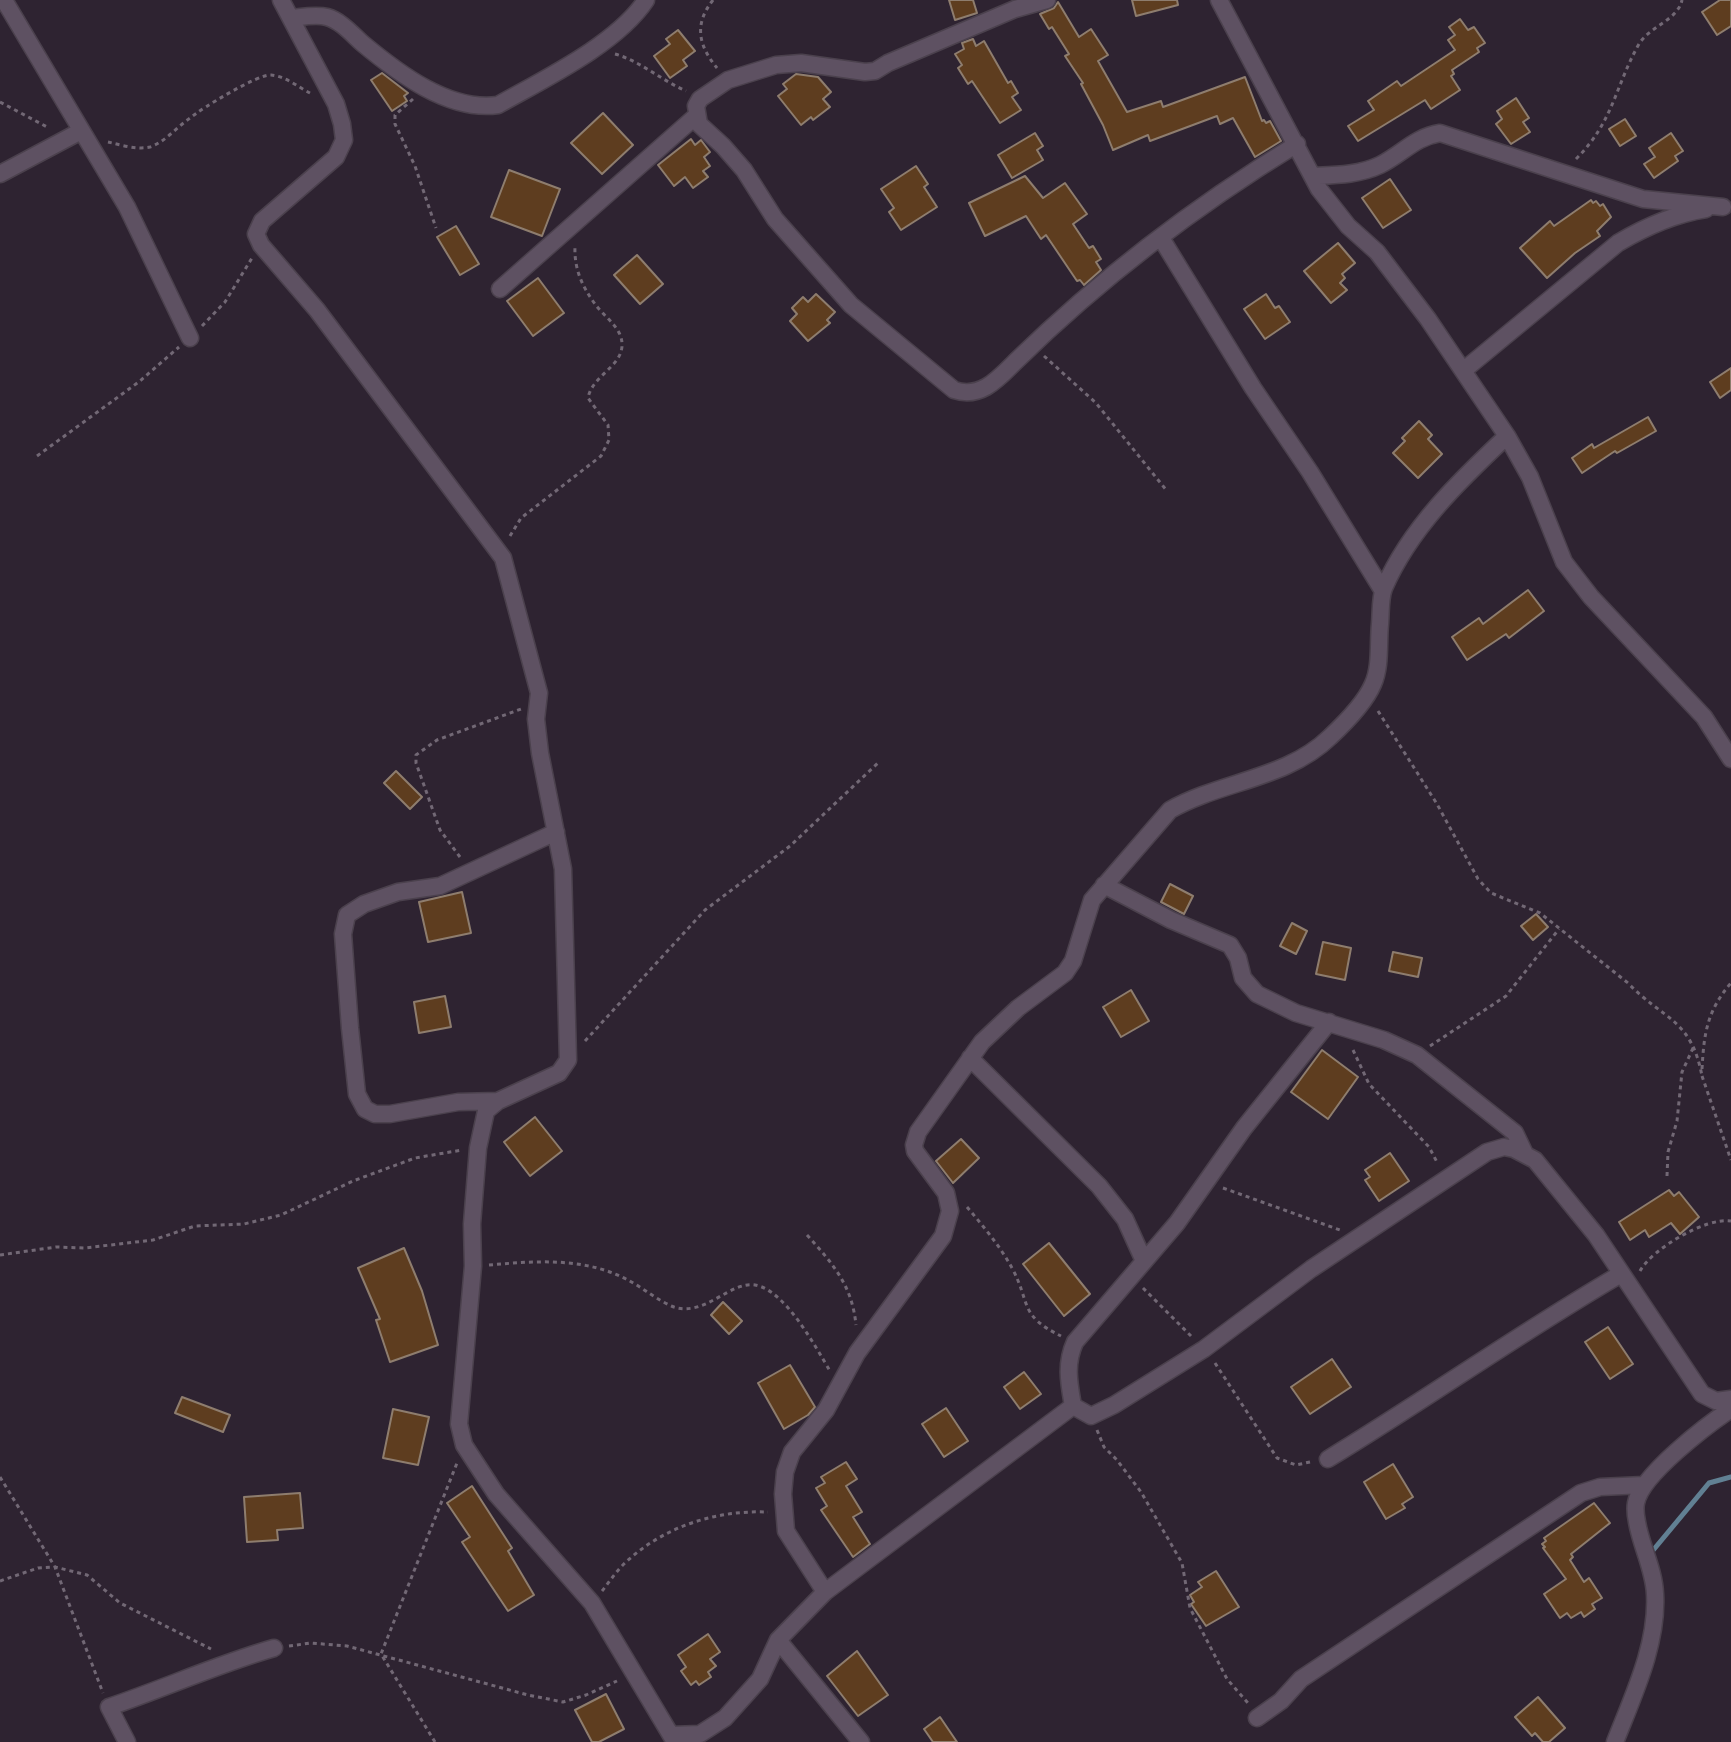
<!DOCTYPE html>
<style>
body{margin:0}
canvas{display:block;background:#2e2331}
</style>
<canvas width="1731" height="1742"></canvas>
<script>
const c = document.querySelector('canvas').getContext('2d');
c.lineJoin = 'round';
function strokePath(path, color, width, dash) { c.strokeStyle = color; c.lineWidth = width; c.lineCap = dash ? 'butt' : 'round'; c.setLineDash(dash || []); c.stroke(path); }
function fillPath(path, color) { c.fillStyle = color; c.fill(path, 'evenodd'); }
const stream = new Path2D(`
 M1650,1554L1709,1483L1731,1477`);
const building = new Path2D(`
 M949,0H973L977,13L955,20Z
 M1132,0H1177L1178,5L1136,16Z
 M1720,0H1731V26L1717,35L1702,12Z
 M1058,2L1079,37L1091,29L1108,55L1098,61L1127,112L1161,101L1163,107L1245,77L1262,121L1264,120L1266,123L1270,121L1281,141L1255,157L1233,118L1220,124L1217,116L1150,141L1148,135L1113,150L1103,125L1081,84L1083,83L1065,56L1069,54L1052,27L1049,29L1040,14L1054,8Z
 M1460,19L1468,30L1474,27L1485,43L1477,48L1479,52L1452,70L1454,74L1451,76L1460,90L1431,109L1425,100L1358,141L1348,126L1374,110L1368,101L1397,81L1401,86L1455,50L1448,40L1455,35L1449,27Z
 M678,30L695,51L683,60L687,66L670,78L654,56L670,44L666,39Z
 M973,39L976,46L984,41L1008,83L1011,81L1018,93L1012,97L1021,110L1000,123L972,81L968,84L958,68L962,65L955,54L964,49L962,43Z
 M382,73L408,93L404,96L407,101L392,111L371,80Z
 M796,74L818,77L831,92L823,99L830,107L813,120L811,117L801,125L778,96L787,89L783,84Z
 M1516,98L1529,118L1523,122L1530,132L1511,144L1496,124L1502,119L1497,111Z
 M603,113L633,145L602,174L571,143Z
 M1625,119L1636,136L1620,146L1609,129Z
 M1035,133L1043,146L1037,150L1043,160L1012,178L998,155Z
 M1671,133L1683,151L1675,156L1678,161L1654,178L1644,164L1655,157L1649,148Z
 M691,139L695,145L701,140L710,152L704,157L710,166L703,171L708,177L693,188L685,177L674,186L658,165Z
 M916,166L928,184L924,187L937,207L901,230L889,212L894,208L881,189Z
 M509,170L560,189L542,236L491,217Z
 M1025,176L1043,198L1065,183L1087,214L1073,224L1089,248L1093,246L1101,259L1096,262L1101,270L1084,285L1080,280L1077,281L1046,235L1041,239L1026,216L985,236L969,203Z
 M1390,179L1411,210L1383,228L1362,198Z
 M1591,200L1593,203L1596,201L1600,206L1603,204L1611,217L1597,231L1600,236L1575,253L1547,278L1520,248L1550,221L1554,226Z
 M456,226L479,264L460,275L437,237Z
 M1338,243L1355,263L1342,274L1345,278L1340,283L1347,290L1331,303L1304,271Z
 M637,255L663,284L640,304L614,275Z
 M538,278L564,313L533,336L507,301Z
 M816,294L835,312L827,320L830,323L808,341L790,321L797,314L792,308L803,297L808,302Z
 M1266,294L1275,308L1279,306L1290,322L1265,339L1244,309Z
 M1731,368V390L1720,398L1710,382Z
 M1648,417L1656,431L1617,453L1615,451L1582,473L1572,458L1592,444L1594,448Z
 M1419,421L1432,435L1428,439L1442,454L1418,478L1393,453L1405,441L1402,438Z
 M1528,590L1544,611L1509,638L1506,634L1467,660L1452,637L1479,618L1483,624Z
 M396,771L422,797L410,809L384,783Z
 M1170,884L1193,896L1184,914L1161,902Z
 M462,892L471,933L428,942L419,902Z
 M1536,914L1548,927L1533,940L1521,926Z
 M1292,923L1307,931L1296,954L1280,946Z
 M1323,942L1351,948L1345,980L1316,974Z
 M1393,952L1422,958L1418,977L1389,971Z
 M1131,990L1149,1021L1121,1037L1103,1007Z
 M445,996L451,1027L419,1033L414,1002Z
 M1322,1050L1358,1077L1328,1119L1291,1092Z
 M535,1117L562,1151L530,1176L504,1142Z
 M961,1139L979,1158L953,1183L936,1161Z
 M1390,1153L1409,1181L1379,1201L1365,1180L1370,1177L1365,1170Z
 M1669,1190L1674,1196L1679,1192L1699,1217L1680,1234L1671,1223L1649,1237L1645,1230L1630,1240L1619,1222Z
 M1049,1243L1090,1294L1064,1316L1023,1264Z
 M404,1248L422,1291L438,1345L390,1362L376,1320L380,1319L358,1268Z
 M723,1302L742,1321L729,1334L711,1315Z
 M1608,1327L1633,1364L1610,1379L1585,1342Z
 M1332,1359L1351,1387L1310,1414L1291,1387Z
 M790,1365L815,1407L808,1415L784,1429L758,1383Z
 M1024,1372L1041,1394L1020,1409L1004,1387Z
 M182,1397L230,1415L223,1432L175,1413Z
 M946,1408L968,1441L944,1457L922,1424Z
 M393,1409L429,1417L418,1465L383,1458Z
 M846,1462L857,1479L846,1486L862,1512L853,1517L870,1544L853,1557L821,1510L827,1506L816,1488L825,1483L821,1477Z
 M1393,1464L1413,1497L1402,1504L1405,1508L1386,1519L1364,1482Z
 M472,1486L512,1548L508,1551L534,1595L508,1611L462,1542L470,1537L447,1503Z
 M300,1493L303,1528L277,1530L278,1540L247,1542L244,1497Z
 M1594,1503L1610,1523L1571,1554L1573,1557L1570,1560L1584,1582L1589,1578L1602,1598L1592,1604L1595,1609L1584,1617L1581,1612L1571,1618L1567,1613L1560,1618L1544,1594L1566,1579L1543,1548L1545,1547L1542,1544L1546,1541L1544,1538Z
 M1216,1571L1239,1607L1206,1626L1191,1604L1194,1602L1190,1595L1202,1587L1198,1582Z
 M708,1634L720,1652L710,1659L716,1666L708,1672L711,1677L699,1685L696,1681L691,1685L681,1671L686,1667L678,1655Z
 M857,1651L888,1695L858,1716L827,1676Z
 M606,1694L624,1729L599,1742H592L575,1710Z
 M1538,1697L1565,1728L1549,1742H1543L1535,1733L1532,1736L1515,1717Z
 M940,1717L957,1742H933L924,1729Z`);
const path = new Path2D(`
 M713,0C694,24 698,45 717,68
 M615,54C640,61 661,80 686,91
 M413,99L395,115V124L415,166L436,228
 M0,102L49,128
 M108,142C121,145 137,150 150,147C165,142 177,127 190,118C202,108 258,74 271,75C285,76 298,87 310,93
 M1576,159C1614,121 1615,86 1639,44C1650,26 1678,20 1682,0
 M202,326L225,302L252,258
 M1044,356L1096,403L1167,491
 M37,456L140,381L179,347
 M510,536L521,518L601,456L609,440L608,425L588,398C592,376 621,367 622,346C623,328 605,318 595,304C582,286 574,269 575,246
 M1378,711L1437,804L1478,879L1491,893L1540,913L1628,983C1663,1020 1691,1018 1702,1076
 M460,857L440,830L416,763V755L437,740L521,709
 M585,1041L705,910L790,846L878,763
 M1430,1046L1506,996L1559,929
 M1353,1050L1369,1084L1429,1147L1438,1164
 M1702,1069C1704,1033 1707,1011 1731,983
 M1702,1076L1731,1160
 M1667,1176L1668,1152L1677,1121L1682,1072L1694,1046
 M1223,1188L1340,1230
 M967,1207C983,1226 1000,1246 1012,1268C1031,1303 1018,1315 1061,1336
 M807,1235C833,1264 852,1285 856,1325
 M0,1255L56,1247L85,1248L153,1240L195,1226L244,1224L281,1215L353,1181L415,1158L462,1150
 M489,1265C536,1261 583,1257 626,1279C642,1287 658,1301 674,1307C705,1317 730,1281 755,1285C785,1290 815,1346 830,1371
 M1640,1271C1652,1249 1706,1217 1731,1221
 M1143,1288L1191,1336
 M1215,1363L1277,1458L1296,1465L1310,1462
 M1097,1430L1104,1447L1117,1460L1141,1492L1182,1563L1190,1608L1227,1679L1248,1703
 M0,1477L55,1567L103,1693
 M0,1581L38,1568L55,1567L87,1575L120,1603L211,1649
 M602,1591C610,1581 617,1570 626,1562C665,1526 716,1510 768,1512
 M289,1646L311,1643L347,1646L528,1695L563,1702L586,1695L617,1681
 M435,1742L381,1654L457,1463`);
const minor = new Path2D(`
 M4,0L127,207L190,338
 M281,0L336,104L342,124L344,140L336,157L262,221L256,234L261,245L317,310L503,558L539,693L536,719L540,753L563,869L568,1060L559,1073L498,1101L486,1111L478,1148L472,1224L473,1266L459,1424L464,1445L496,1494L592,1603L675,1742
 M1047,0L1015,9L888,63L875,71L865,72L801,63L776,65L728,80L700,99L696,106L699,124L723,146L744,170L775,219L851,305L954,390C981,399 998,379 1016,361C1100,279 1197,205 1297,144
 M1219,0L1319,189L1348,226L1377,252L1428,319L1507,436L1530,477L1564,562L1591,597L1704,717L1731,759
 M291,18C302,17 316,14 327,17C341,21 352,34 362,43C398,73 449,112 498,105C544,79 617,44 646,0
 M0,174L81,131
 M1312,176C1336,175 1359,175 1380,165C1402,154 1415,137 1440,133L1643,199L1723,207
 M1161,238L1253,388L1310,472L1383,591
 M500,289L696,116
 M1464,370L1618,243C1645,227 1674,214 1706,209
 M1104,885L1171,920L1230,945L1238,958L1243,978L1257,994L1296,1013L1384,1040L1417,1055L1515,1133L1525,1154
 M970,1058L1099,1186L1125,1219L1144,1261
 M498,1101L458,1102L390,1114H375L365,1109L357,1094L350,1028L343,934L347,915L364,904L398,892L440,886L556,832
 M1073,1406C1069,1383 1065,1364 1075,1342L1177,1223L1244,1128L1329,1022
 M1328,1459C1427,1399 1521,1332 1621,1274
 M825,1592L786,1531L783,1494L785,1472L792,1452L826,1410L857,1353L943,1236L950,1211L946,1193L915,1151L914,1145L918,1132L982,1042L1018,1008L1065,973L1073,961L1092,900L1170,810C1221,781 1287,779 1330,737C1345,723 1365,703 1373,684C1381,666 1378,644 1380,624C1381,613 1380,598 1384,588C1410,528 1460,480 1507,436
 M778,1640L861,1742
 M1257,1718L1281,1701L1301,1679L1581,1493L1600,1487L1644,1485
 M671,1735L700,1734L725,1718L760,1679L778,1640L825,1592L1073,1406L1091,1416L1114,1405L1204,1349L1311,1269L1487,1152L1504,1147L1514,1149L1535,1160L1596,1235L1702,1394L1716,1401L1731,1399
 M127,1742L109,1707C165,1688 218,1664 274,1648
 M1615,1742C1633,1696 1658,1644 1655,1594C1654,1569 1641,1546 1637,1522C1636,1517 1635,1508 1636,1503C1641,1475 1707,1425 1731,1409`);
strokePath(stream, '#618093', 5);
fillPath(building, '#5e3d1f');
strokePath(building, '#8e7d6e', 2);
strokePath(minor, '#4b414d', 19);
strokePath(path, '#726875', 3, [4, 4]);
strokePath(minor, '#5e5162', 16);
</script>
